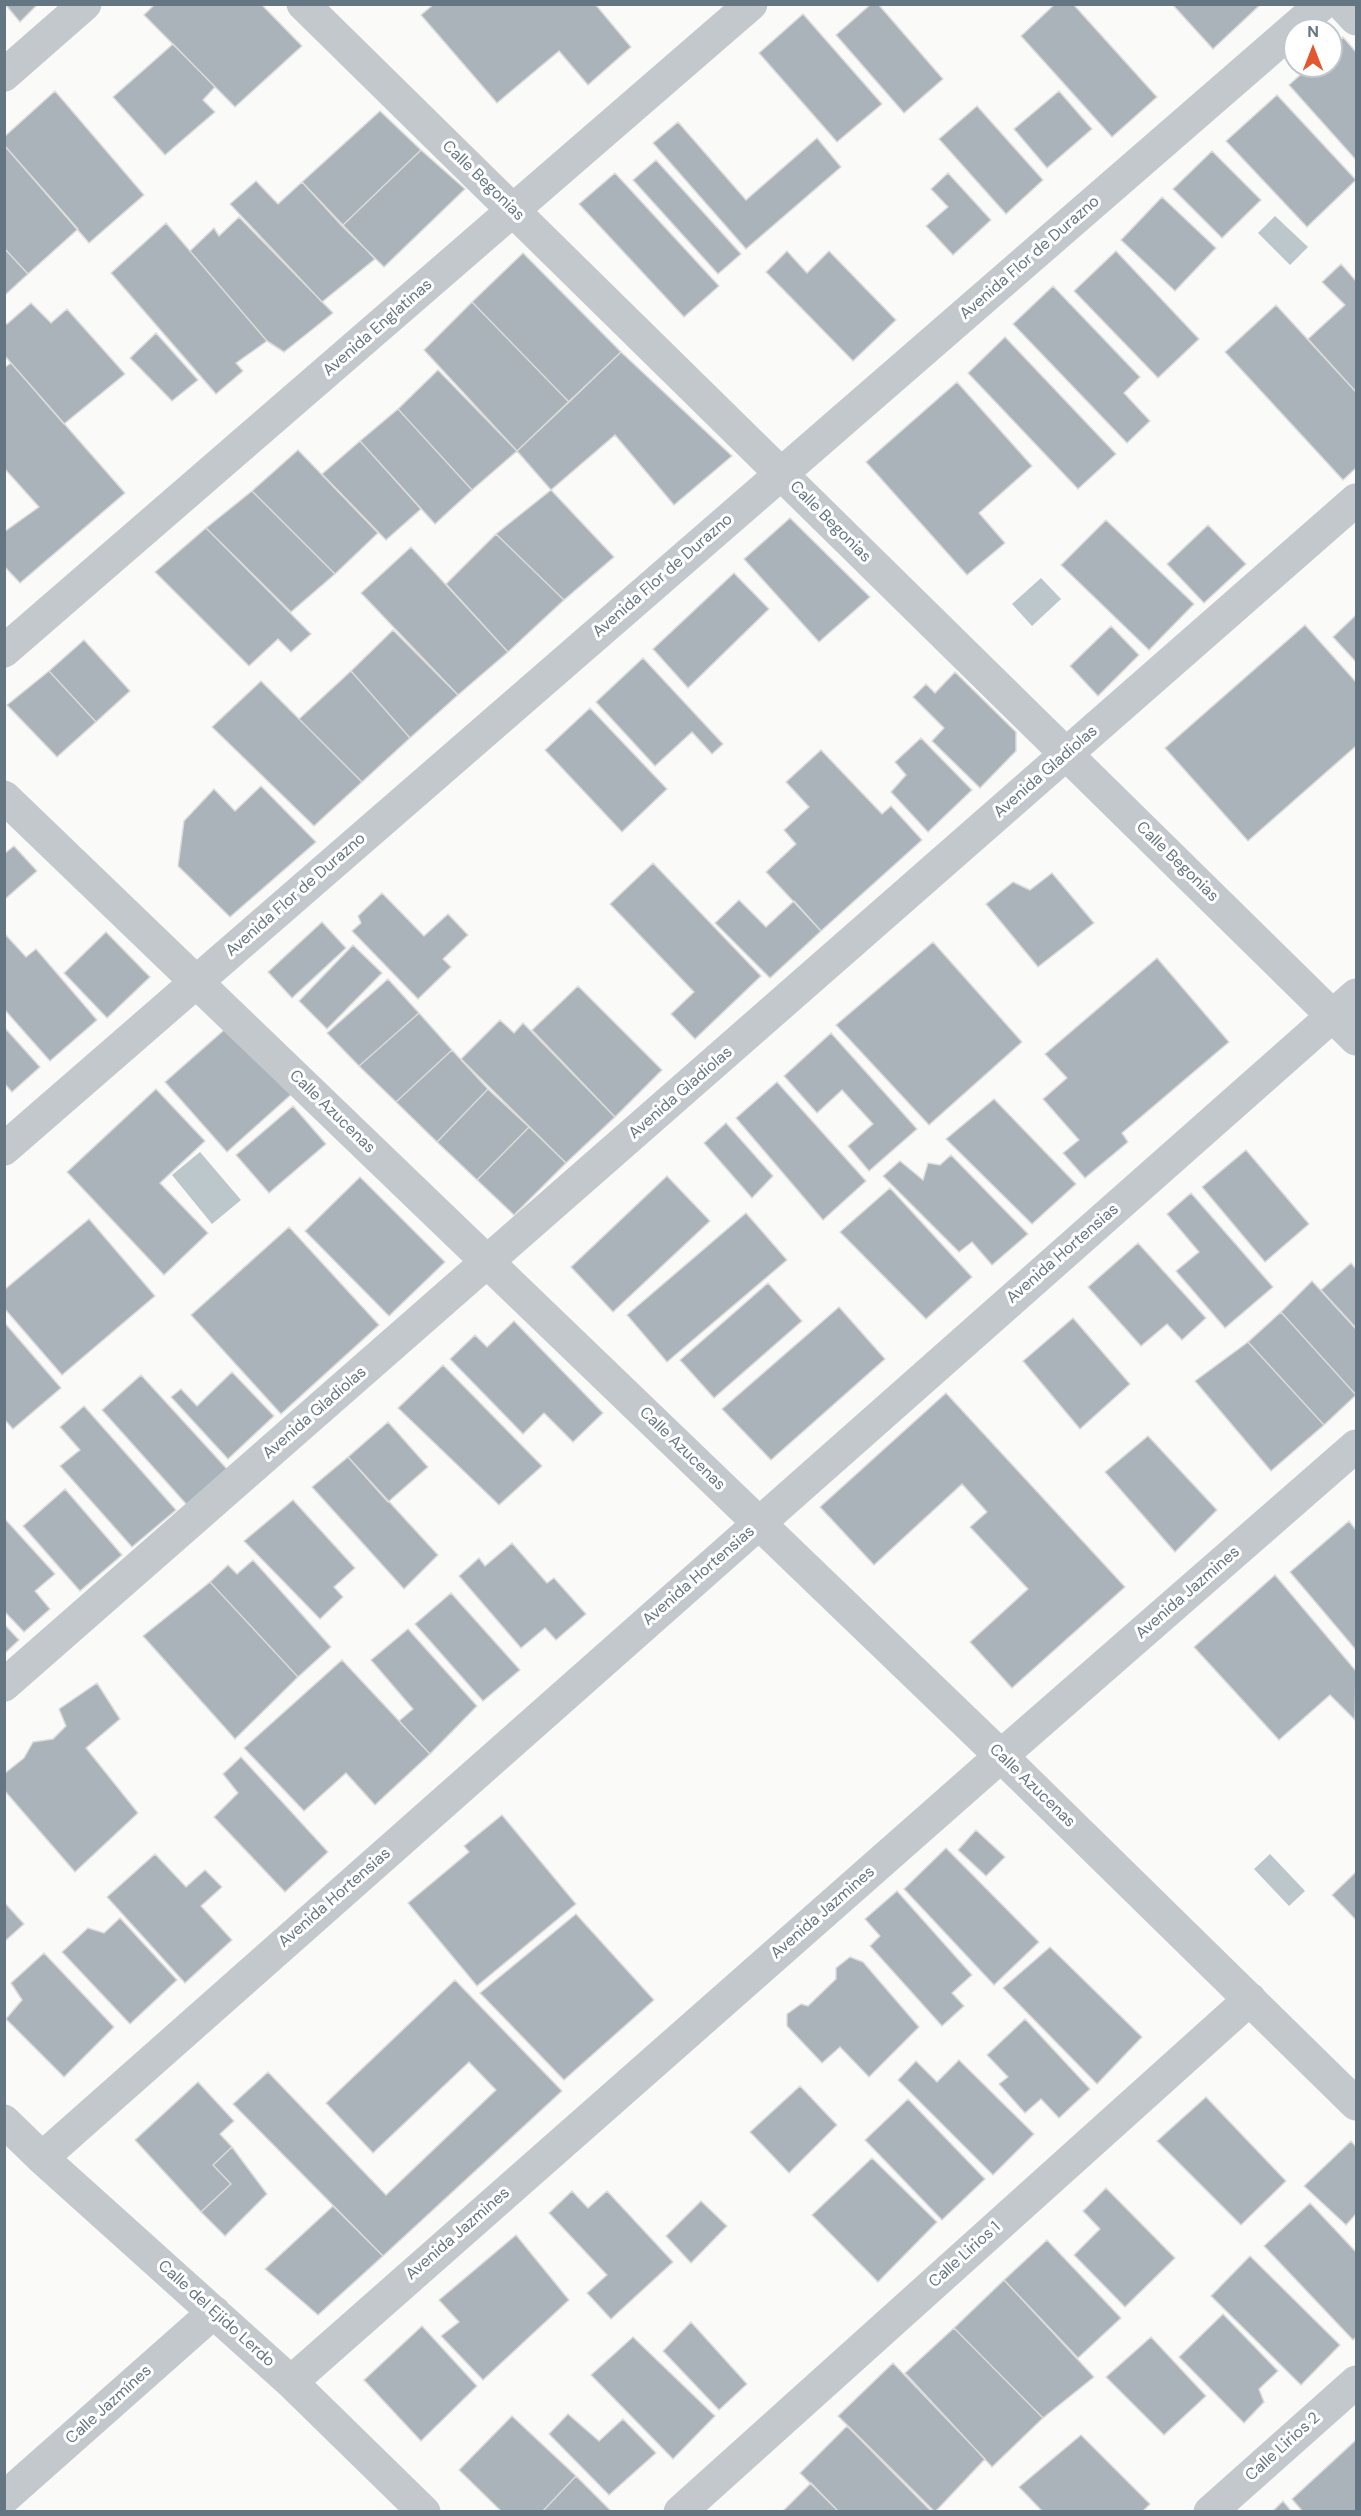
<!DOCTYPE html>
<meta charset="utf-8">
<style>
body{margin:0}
#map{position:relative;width:1361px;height:2516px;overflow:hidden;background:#fafaf8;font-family:"DM Sans",sans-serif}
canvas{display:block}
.frame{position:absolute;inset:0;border:6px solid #657683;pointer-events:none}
.north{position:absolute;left:1283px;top:18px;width:60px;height:60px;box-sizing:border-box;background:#fff;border:2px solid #c1c8cd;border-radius:50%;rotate:0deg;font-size:16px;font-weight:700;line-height:24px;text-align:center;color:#657683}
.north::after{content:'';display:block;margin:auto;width:21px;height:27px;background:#e4572e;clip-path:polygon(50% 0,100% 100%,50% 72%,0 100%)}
</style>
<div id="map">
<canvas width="1361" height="2516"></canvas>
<div class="frame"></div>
<div class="north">N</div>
</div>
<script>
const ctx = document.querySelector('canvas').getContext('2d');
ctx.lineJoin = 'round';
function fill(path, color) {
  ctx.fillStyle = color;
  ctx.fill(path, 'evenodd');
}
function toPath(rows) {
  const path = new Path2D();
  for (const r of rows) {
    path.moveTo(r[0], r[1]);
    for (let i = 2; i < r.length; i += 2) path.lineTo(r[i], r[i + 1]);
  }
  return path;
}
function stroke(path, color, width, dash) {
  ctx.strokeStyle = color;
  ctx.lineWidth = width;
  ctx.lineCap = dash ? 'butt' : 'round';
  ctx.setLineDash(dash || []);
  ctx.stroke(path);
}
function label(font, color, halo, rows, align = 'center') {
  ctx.font = font + ' "DM Sans",sans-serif';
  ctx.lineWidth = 6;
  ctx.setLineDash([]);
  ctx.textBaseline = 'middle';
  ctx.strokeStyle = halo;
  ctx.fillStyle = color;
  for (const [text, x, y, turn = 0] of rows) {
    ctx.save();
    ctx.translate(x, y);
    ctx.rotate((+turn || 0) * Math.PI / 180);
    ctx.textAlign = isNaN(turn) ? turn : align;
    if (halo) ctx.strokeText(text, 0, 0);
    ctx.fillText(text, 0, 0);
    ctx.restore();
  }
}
fill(toPath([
 [1275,216,1308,247,1290,265,1258,233],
 [1041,578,1061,599,1032,626,1012,604],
 [200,1152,241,1200,212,1224,172,1175],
 [1270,1854,1305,1891,1289,1906,1254,1869]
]), '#bbc7cb');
const building = toPath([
 [5,4,38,4,20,22,5,4],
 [155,4,261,4,302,46,235,107,144,15,155,4],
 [434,4,595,4,631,47,588,85,559,51,497,103,421,15,434,4],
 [871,4,878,4,943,79,904,113,836,35,871,4],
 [1055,4,1073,4,1157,97,1112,137,1021,36,1055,4],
 [1172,4,1261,4,1213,49,1172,4],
 [803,14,882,104,837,142,759,53,803,14],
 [1343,37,1356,52,1356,160,1289,85,1310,66,1331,66,1331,47,1343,37],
 [173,44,215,87,203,100,215,112,165,155,113,97,173,44],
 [55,91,144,195,89,243,4,145,4,137,55,91],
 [1059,91,1092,129,1047,168,1014,129,1059,91],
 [1277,95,1356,180,1307,227,1226,141,1277,95],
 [977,106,1043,180,1006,214,939,139,977,106],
 [380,111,421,150,342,226,302,182,380,111],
 [678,122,746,200,817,138,841,167,746,249,653,143,678,122],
 [4,145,78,229,28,274,4,248,4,145],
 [421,150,465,189,384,267,342,226,421,150],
 [1212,151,1261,200,1222,238,1173,189,1212,151],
 [656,160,741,254,718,274,633,180,656,160],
 [615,173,719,286,684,317,579,204,615,173],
 [948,173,991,220,953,255,926,226,948,207,931,189,948,173],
 [256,181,278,204,302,182,375,259,322,302,230,204,256,181],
 [1162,197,1216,248,1175,291,1121,240,1162,197],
 [239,217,333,313,284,352,267,341,190,251,214,228,219,236,239,217],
 [166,223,267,341,236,363,243,371,216,394,111,273,166,223],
 [4,248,28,274,4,296,4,248],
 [787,251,807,273,829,251,896,320,853,361,766,272,787,251],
 [1116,251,1199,339,1158,378,1074,291,1116,251],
 [523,253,621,352,569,402,472,302,523,253],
 [1341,264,1356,281,1356,392,1308,339,1345,305,1322,282,1341,264],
 [1053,286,1140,377,1124,393,1150,421,1127,443,1013,324,1053,286],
 [472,302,569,402,517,451,424,350,472,302],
 [31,303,51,323,67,309,125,374,64,424,4,355,4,322,7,324,31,303],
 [1276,305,1356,392,1356,468,1343,480,1225,352,1276,305],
 [156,333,198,380,172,401,130,358,156,333],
 [1005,337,1116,454,1078,489,968,373,1005,337],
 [621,352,732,456,674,505,615,435,551,490,517,451,621,352],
 [11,363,125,493,20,583,4,566,4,532,39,507,4,468,4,368,11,363],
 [438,370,517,451,472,490,398,409,438,370],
 [957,382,1032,466,979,513,1005,543,967,575,866,462,957,382],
 [398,409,472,490,435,524,360,441,398,409],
 [360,441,421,509,386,540,322,474,360,441],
 [298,450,378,533,335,574,252,491,298,450],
 [551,490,614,557,564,600,496,534,551,490],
 [252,491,335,574,291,612,206,528,252,491],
 [790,518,870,597,819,642,744,559,790,518],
 [1106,520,1194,604,1149,650,1061,565,1106,520],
 [1208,525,1246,564,1204,603,1167,564,1208,525],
 [206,528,311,634,291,652,278,639,249,666,155,572,206,528],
 [496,534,564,600,508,652,446,584,496,534],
 [411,547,508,652,458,695,361,593,411,547],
 [734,573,769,609,688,688,653,649,734,573],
 [1356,615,1356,662,1333,637,1356,615],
 [1305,625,1356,682,1356,746,1248,841,1165,748,1305,625],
 [1111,626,1139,655,1098,696,1070,666,1111,626],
 [393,630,458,695,410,738,351,671,393,630],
 [84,640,130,691,96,722,49,671,84,640],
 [643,658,723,744,712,754,692,732,655,766,596,702,643,658],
 [49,671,96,722,57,757,7,705,49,671],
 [351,671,410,738,362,782,299,719,351,671],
 [955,672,1016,732,1016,751,980,788,932,741,944,728,913,697,926,684,935,693,955,672],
 [261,681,362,782,314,826,212,727,261,681],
 [590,708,667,789,622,832,545,750,590,708],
 [921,738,972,790,928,832,891,792,906,775,895,762,921,738],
 [821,750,882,814,891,806,922,840,821,931,766,872,796,844,784,830,809,807,786,782,821,750],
 [261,786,316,842,230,917,178,866,184,821,214,789,235,811,261,786],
 [14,846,37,871,4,900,4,854,14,846],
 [653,863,761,976,695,1039,671,1014,694,992,610,904,653,863],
 [1052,873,1094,923,1038,967,986,904,1013,882,1030,890,1052,873],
 [382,893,424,936,448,914,468,935,443,959,451,967,418,999,352,931,361,923,358,916,382,893],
 [739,900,766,927,794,901,821,931,770,978,715,923,739,900],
 [322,922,346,948,292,998,268,972,322,922],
 [106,932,150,977,107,1018,64,973,106,932],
 [4,933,26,957,36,949,97,1020,50,1061,4,1009,4,933],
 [933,942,1022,1042,929,1125,836,1025,933,942],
 [353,945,382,973,327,1029,299,1001,353,945],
 [1157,958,1229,1042,1122,1133,1128,1142,1085,1178,1063,1153,1079,1140,1043,1099,1067,1078,1045,1054,1157,958],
 [388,979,419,1013,359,1066,327,1033,388,979],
 [578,986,662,1070,615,1117,532,1030,578,986],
 [419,1013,452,1050,396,1102,359,1066,419,1013],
 [500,1020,514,1033,523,1023,615,1117,566,1163,461,1059,500,1020],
 [232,1023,294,1092,227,1152,165,1082,232,1023],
 [4,1027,40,1067,12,1092,4,1083,4,1027],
 [831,1033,917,1129,869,1171,848,1146,873,1124,842,1090,817,1113,784,1076,831,1033],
 [452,1050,488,1089,437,1142,396,1102,452,1050],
 [777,1082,866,1181,823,1220,736,1118,777,1082],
 [156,1089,205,1141,160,1183,208,1233,164,1275,67,1172,156,1089],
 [488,1089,529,1127,477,1180,437,1142,488,1089],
 [994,1099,1076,1184,1032,1224,946,1139,994,1099],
 [293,1106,326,1144,269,1193,236,1155,293,1106],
 [726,1123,773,1176,752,1198,704,1143,726,1123],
 [529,1127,566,1163,514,1215,477,1180,529,1127],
 [1246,1150,1309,1224,1265,1262,1202,1187,1246,1150],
 [951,1155,1028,1234,992,1265,972,1242,959,1252,883,1176,900,1161,923,1180,928,1163,940,1165,951,1155],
 [667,1176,710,1221,613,1312,571,1267,667,1176],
 [360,1177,445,1262,389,1316,305,1231,360,1177],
 [890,1188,972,1277,926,1319,840,1232,890,1188],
 [1191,1193,1273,1287,1225,1328,1176,1271,1199,1252,1167,1214,1191,1193],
 [746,1213,787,1260,667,1362,627,1315,746,1213],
 [89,1219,155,1296,62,1375,4,1308,4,1290,89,1219],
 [289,1227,379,1325,281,1414,191,1315,289,1227],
 [1138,1243,1206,1318,1182,1340,1167,1324,1141,1346,1088,1287,1138,1243],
 [1351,1263,1356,1269,1356,1328,1321,1290,1351,1263],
 [1312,1281,1356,1329,1356,1395,1281,1312,1312,1281],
 [768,1283,802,1321,714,1398,680,1360,768,1283],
 [839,1307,885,1359,771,1460,722,1409,839,1307],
 [1281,1312,1356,1395,1324,1425,1248,1342,1281,1312],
 [1073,1318,1130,1384,1080,1429,1023,1361,1073,1318],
 [514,1321,603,1413,573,1442,544,1413,523,1434,450,1359,475,1335,487,1347,514,1321],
 [4,1322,61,1388,13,1429,4,1419,4,1322],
 [1248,1342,1324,1425,1271,1471,1195,1381,1248,1342],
 [443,1365,542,1466,499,1505,398,1408,443,1365],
 [232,1372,274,1416,228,1459,171,1397,181,1389,197,1406,232,1372],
 [141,1375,227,1469,187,1505,102,1410,141,1375],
 [946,1393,1125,1587,1012,1688,970,1642,1028,1589,970,1527,987,1512,962,1484,874,1565,820,1507,946,1393],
 [84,1406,176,1510,132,1547,60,1466,80,1450,60,1427,84,1406],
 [388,1422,428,1467,388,1502,348,1457,388,1422],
 [1148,1436,1217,1510,1175,1552,1105,1472,1148,1436],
 [348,1457,438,1555,404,1589,312,1487,348,1457],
 [65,1489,122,1555,80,1591,23,1526,65,1489],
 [293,1500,355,1568,334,1587,343,1597,320,1619,244,1541,293,1500],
 [5,1519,55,1574,35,1591,50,1609,24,1632,4,1611,5,1519],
 [1349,1521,1356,1530,1356,1650,1290,1572,1349,1521],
 [512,1543,547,1583,554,1578,586,1614,556,1640,545,1628,521,1648,459,1576,479,1558,485,1566,512,1543],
 [253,1560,331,1647,298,1677,210,1582,228,1565,237,1574,253,1560],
 [1275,1575,1356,1671,1355,1720,1330,1695,1279,1740,1194,1647,1275,1575],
 [210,1582,298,1677,235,1739,143,1636,210,1582],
 [451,1593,520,1670,483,1701,415,1624,451,1593],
 [4,1624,19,1640,4,1654,4,1624],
 [408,1629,477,1706,430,1754,399,1721,413,1709,371,1660,408,1629],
 [342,1660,430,1754,375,1805,346,1773,304,1811,244,1748,342,1660],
 [97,1683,120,1719,86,1748,138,1813,75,1872,4,1790,4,1774,24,1758,33,1742,53,1739,66,1726,59,1709,97,1683],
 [241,1757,328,1852,285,1892,214,1817,238,1793,223,1774,241,1757],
 [502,1815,576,1904,477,1986,408,1903,469,1852,464,1846,502,1815],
 [976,1830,1005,1857,986,1876,958,1850,976,1830],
 [946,1848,1039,1942,994,1985,904,1889,946,1848],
 [155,1854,186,1887,205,1870,222,1887,201,1906,232,1940,185,1983,107,1897,155,1854],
 [1356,1872,1356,1920,1332,1895,1356,1872],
 [897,1891,972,1975,952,1993,964,2006,942,2026,870,1946,880,1936,865,1919,897,1891],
 [4,1902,24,1924,4,1942,4,1902],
 [576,1914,654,2000,564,2080,480,1993,576,1914],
 [120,1918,177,1980,130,2024,62,1952,88,1928,104,1933,120,1918],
 [1050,1947,1142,2037,1097,2084,1003,1988,1050,1947],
 [44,1953,114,2027,64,2077,6,2019,22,2000,11,1983,44,1953],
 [850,1957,863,1962,919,2027,869,2077,840,2047,822,2063,787,2026,787,2014,801,2004,808,2006,836,1979,836,1968,850,1957],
 [455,1980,562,2091,383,2256,233,2104,268,2072,386,2195,496,2090,469,2062,373,2153,326,2103,455,1980],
 [1025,2019,1090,2089,1059,2118,1041,2099,1025,2113,999,2084,1008,2077,987,2055,1025,2019],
 [959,2060,1034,2134,993,2175,898,2080,916,2061,937,2082,959,2060],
 [198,2082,234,2121,220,2134,232,2147,213,2165,231,2184,201,2212,135,2140,198,2082],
 [800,2086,837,2125,789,2173,750,2132,800,2086],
 [1206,2097,1286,2181,1241,2225,1157,2141,1206,2097],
 [908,2099,985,2179,942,2220,865,2140,908,2099],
 [1351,2141,1356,2147,1356,2214,1346,2225,1304,2186,1351,2141],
 [232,2147,267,2194,225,2236,201,2212,231,2184,213,2165,232,2147],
 [872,2158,937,2222,878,2282,812,2215,872,2158],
 [1106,2188,1175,2258,1125,2307,1074,2255,1100,2229,1083,2211,1106,2188],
 [572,2191,588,2208,607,2191,673,2262,611,2319,587,2293,607,2275,549,2213,572,2191],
 [701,2201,727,2226,691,2263,666,2236,701,2201],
 [1310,2203,1356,2252,1356,2337,1353,2340,1264,2246,1310,2203],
 [333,2206,383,2256,318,2315,265,2269,333,2206],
 [516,2235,569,2300,483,2380,441,2336,459,2322,439,2300,516,2235],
 [1047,2240,1121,2318,1078,2358,1004,2280,1047,2240],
 [1250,2256,1340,2345,1301,2385,1211,2296,1250,2256],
 [1004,2280,1094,2377,1043,2418,954,2328,1004,2280],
 [1223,2314,1278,2371,1259,2389,1264,2402,1244,2423,1179,2357,1223,2314],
 [691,2322,747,2384,719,2410,663,2351,691,2322],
 [422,2326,477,2386,421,2441,364,2380,422,2326],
 [954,2328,1043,2418,992,2467,905,2373,954,2328],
 [633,2337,715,2416,673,2459,591,2375,633,2337],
 [1151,2337,1206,2396,1164,2435,1106,2377,1151,2337],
 [893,2363,985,2459,935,2512,838,2416,893,2363],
 [568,2414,599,2441,623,2419,656,2453,609,2495,549,2434,568,2414],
 [512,2416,576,2476,542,2512,502,2512,459,2470,512,2416],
 [847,2426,932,2512,839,2512,800,2473,847,2426],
 [1081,2435,1150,2504,1142,2512,1043,2512,1019,2487,1081,2435],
 [1356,2440,1356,2512,1303,2512,1292,2499,1356,2440],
 [576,2476,612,2512,542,2512,576,2476],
 [811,2483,839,2512,782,2512,811,2483],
 [1283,2501,1292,2512,1272,2512,1283,2501]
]);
fill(building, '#aab3b9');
stroke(building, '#dcdcda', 1.5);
stroke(toPath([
 [303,4,1356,1039],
 [1342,4,1356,19],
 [4,75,85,4],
 [4,651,751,4],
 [4,797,1001,1756,1356,2104],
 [4,1149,1322,4],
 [4,1685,1356,500],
 [4,2121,42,2158,291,2382,424,2512],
 [42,2158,1356,995],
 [291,2382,1001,1756,1356,1446],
 [4,2498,214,2312],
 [680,2512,1250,1999],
 [1210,2512,1356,2382]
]), '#c3c8cc', 33);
label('16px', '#657683', '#fff', [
 ["Calle Begonias",483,181,44],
 ["Avenida Flor de Durazno",1030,258,-41],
 ["Avenida Englatinas",378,328,-41],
 ["Calle Begonias",830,522,45],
 ["Avenida Flor de Durazno",663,576,-41],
 ["Avenida Gladiolas",1046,772,-41],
 ["Calle Begonias",1177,862,44],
 ["Avenida Flor de Durazno",296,895,-41],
 ["Avenida Gladiolas",681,1093,-41],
 ["Calle Azucenas",332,1112,44],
 ["Avenida Hortensias",1063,1254,-41],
 ["Avenida Gladiolas",315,1413,-41],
 ["Calle Azucenas",682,1449,44],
 ["Avenida Hortensias",699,1576,-41],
 ["Avenida Jazmines",1188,1593,-41],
 ["Calle Azucenas",1032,1786,44],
 ["Avenida Hortensias",335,1898,-41],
 ["Avenida Jazmines",823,1913,-41],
 ["Avenida Jazmines",458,2234,-41],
 ["Calle Lirios 1",965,2255,-42],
 ["Calle del Ejido Lerdo",216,2314,42],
 ["Calle Jazmínes",109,2405,-42],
 ["Calle Lirios 2",1283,2447,-42]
]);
</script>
